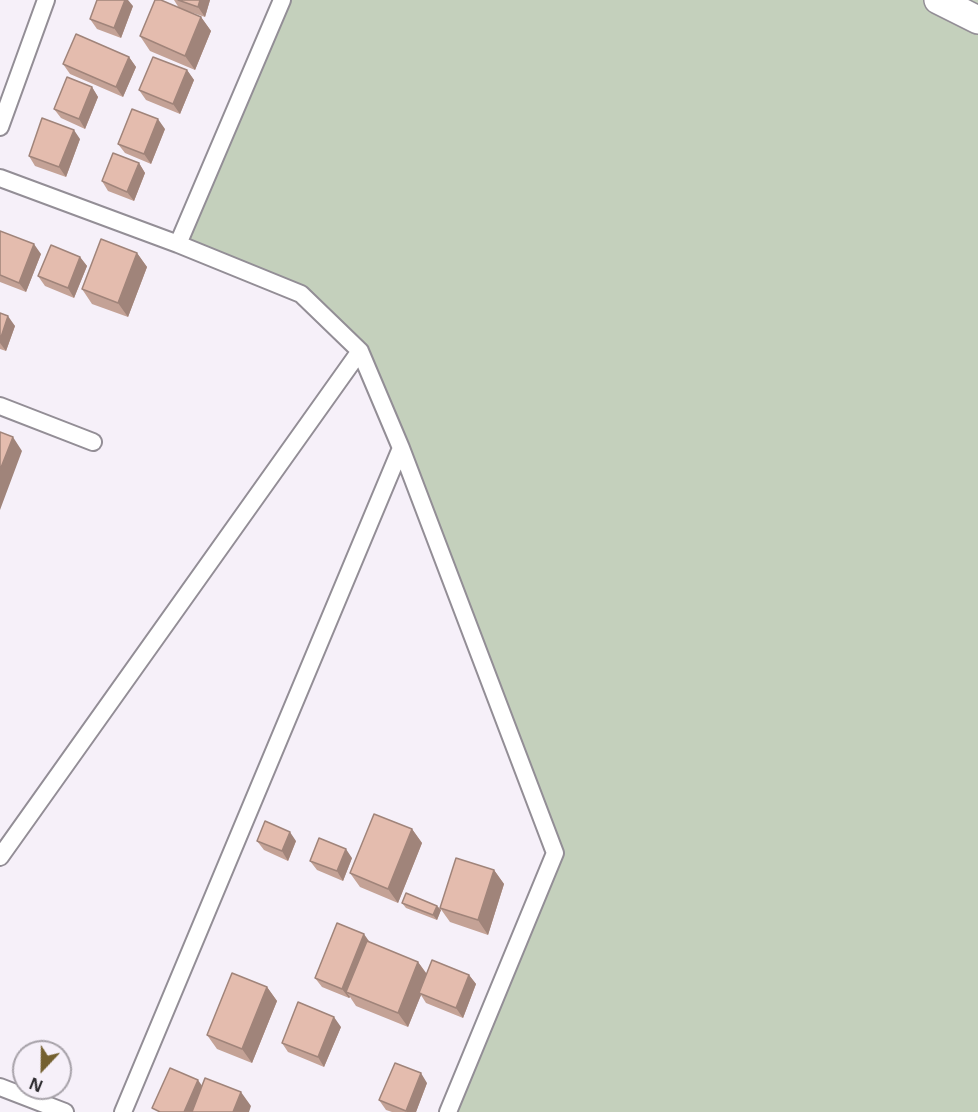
<!DOCTYPE html>
<style>
body{margin:0}
#map{position:relative;width:978px;height:1112px;overflow:hidden;background:#f6f0f9;font-family:"Open Sans",sans-serif}
canvas{display:block}
.north{position:absolute;left:12px;top:1040px;width:60px;height:60px;box-sizing:border-box;background:#f6f0f9;border:2px solid #a7a2a9;border-radius:50%;rotate:202deg;font-size:16px;font-weight:700;line-height:24px;text-align:center;color:#302e32}
.north::after{content:'';display:block;margin:auto;width:21px;height:27px;background:#74602f;clip-path:polygon(50% 0,100% 100%,50% 72%,0 100%)}
</style>
<div id="map">
<canvas width="978" height="1112"></canvas>
<div class="north">N</div>
</div>
<script>
const ctx = document.querySelector('canvas').getContext('2d');
ctx.lineJoin = 'round';
function fill(path, color) {
  ctx.fillStyle = color;
  ctx.fill(path, 'evenodd');
}
function toPath(rows) {
  const path = new Path2D();
  for (const r of rows) {
    path.moveTo(r[0], r[1]);
    for (let i = 2; i < r.length; i += 2) path.lineTo(r[i], r[i + 1]);
  }
  return path;
}
function stroke(path, color, width, dash) {
  ctx.strokeStyle = color;
  ctx.lineWidth = width;
  ctx.lineCap = dash ? 'butt' : 'round';
  ctx.setLineDash(dash || []);
  ctx.stroke(path);
}
fill(toPath([
 [282,0,978,0,978,1112,448,1112,555,853,360,351,301,294,178,244]
]), '#c4d0bc');
const street = toPath([
 [0,127,46,0],
 [0,178,178,244,301,294,360,351,401,448,555,853,448,1112],
 [178,244,282,0],
 [0,406,93,442],
 [0,857,360,351],
 [0,1087,65,1112],
 [123,1112,401,448]
]);
const primary = toPath([
 [938,0,978,20]
]);
stroke(street, '#938e96', 20);
stroke(primary, '#938e96', 30);
stroke(street, '#fff', 16);
stroke(primary, '#fff', 27);
fill(toPath([
 [174,0,210,0,205,17,181,9,201,17,211,31,195,70,150,51,140,36,179,8],
 [133,6,121,38,97,29,90,19],
 [129,57,136,67,123,97,70,74,63,64],
 [187,70,194,80,180,114,146,100,139,90],
 [92,87,98,97,85,129,61,118,54,109],
 [165,129,151,164,125,153,118,144],
 [80,139,66,177,35,166,29,156],
 [139,163,145,173,134,201,108,191,102,181],
 [0,231,41,254,26,292,0,282],
 [137,253,147,267,128,317,92,304,82,289],
 [80,257,87,266,74,298,45,286,38,276],
 [0,313,15,326,6,351,0,349],
 [412,829,422,843,398,903,360,887,350,873],
 [257,841,296,841,288,861,264,850],
 [352,858,343,881,317,870,310,861],
 [494,870,504,884,488,935,450,922,440,908],
 [402,903,437,906,441,910,437,920,406,908],
 [370,943,418,962,427,974,469,975,476,984,463,1018,426,1003,421,995,408,1027,356,1006,350,997,349,998,322,987,315,978],
 [267,987,277,1001,252,1063,217,1049,207,1035],
 [341,1027,324,1067,288,1052,282,1043],
 [427,1083,416,1112,392,1112,386,1110,379,1100]
]), '#c4a296');
fill(toPath([
 [125,0,128,0,133,6,121,38,114,28],
 [200,0,210,0,205,17,198,7],
 [201,17,211,31,195,70,185,56],
 [129,57,136,67,123,97,116,87],
 [187,70,194,80,180,114,173,104],
 [92,87,98,97,85,129,79,119],
 [158,119,165,129,151,164,144,154],
 [74,130,80,139,66,177,59,167],
 [139,163,145,173,134,201,127,192],
 [34,244,41,254,26,292,19,283],
 [137,253,147,267,128,317,118,303],
 [80,257,87,266,74,298,68,288],
 [8,316,15,326,6,351,0,343,0,340],
 [13,437,22,451,0,510,0,470],
 [412,829,422,843,398,903,388,889],
 [290,832,296,841,288,861,282,851],
 [346,849,352,858,343,881,337,871],
 [494,870,504,884,488,935,478,920],
 [437,906,441,910,437,920,433,915],
 [364,934,371,944,346,992,350,997,349,998,342,989],
 [418,962,428,976,419,993,421,995,408,1027,398,1013],
 [469,975,476,984,463,1018,456,1008],
 [267,987,277,1001,252,1063,242,1049],
 [334,1017,341,1027,324,1067,318,1057],
 [421,1073,427,1083,416,1112,407,1112,406,1111],
 [198,1080,205,1090,195,1112,184,1112],
 [241,1092,251,1106,249,1112,233,1112]
]), '#a0847a');
const building = toPath([
 [97,0,125,0,114,28,90,19,97,0],
 [155,0,161,0,201,17,185,56,140,36,155,0],
 [178,0,200,0,198,7,178,0],
 [76,34,129,57,116,87,63,64,76,34],
 [153,57,187,70,173,104,139,90,153,57],
 [67,77,92,87,79,119,54,109,67,77],
 [132,109,158,119,144,154,118,144,132,109],
 [42,118,74,130,59,167,29,156,42,118],
 [113,153,139,163,127,192,102,181,113,153],
 [0,231,34,244,19,283,0,275,0,231],
 [101,239,137,253,118,303,82,289,101,239],
 [51,245,80,257,68,288,38,276,51,245],
 [0,313,8,316,0,340,0,313],
 [0,432,13,437,0,470,0,432],
 [374,814,412,829,388,889,350,873,374,814],
 [265,821,290,832,282,851,257,841,265,821],
 [319,838,346,849,337,871,310,861,319,838],
 [456,858,494,870,478,920,440,908,456,858],
 [406,893,437,906,433,915,402,903,406,893],
 [337,923,364,934,342,989,315,978,337,923],
 [367,941,418,962,398,1013,346,992,367,941],
 [432,960,469,975,456,1008,419,993,432,960],
 [232,973,267,987,242,1049,207,1035,232,973],
 [298,1002,334,1017,318,1057,282,1043,298,1002],
 [395,1063,421,1073,406,1111,379,1100,395,1063],
 [170,1068,198,1080,184,1112,160,1112,152,1108,170,1068],
 [205,1078,241,1092,233,1112,192,1112,205,1078]
]);
fill(building, '#e4bcae');
stroke(building, '#a0847a', 1.5);
</script>
